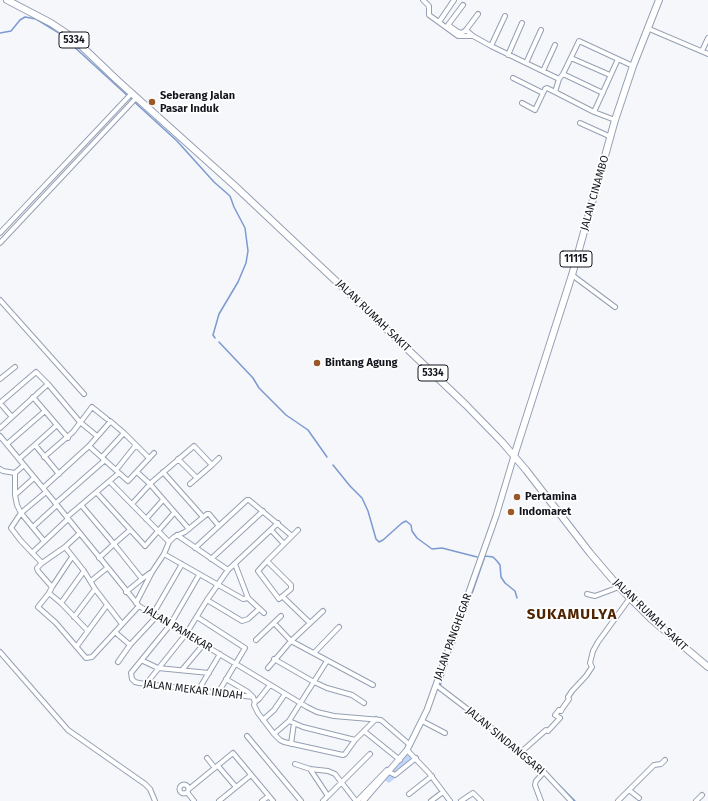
<!DOCTYPE html>
<style>
body{margin:0}
canvas{display:block;background:#f5f7fb}
</style>
<canvas width="708" height="801"></canvas>
<script>
const ctx = document.querySelector('canvas').getContext('2d');
ctx.lineJoin = 'round';
function fill(path, color) {
  ctx.fillStyle = color;
  ctx.fill(path, 'evenodd');
}
function toPath(rows) {
  const path = new Path2D();
  for (const r of rows) {
    if (r.length === 3) {
      path.moveTo(r[0] + r[2], r[1]);
      path.arc(r[0], r[1], r[2], 0, 2 * Math.PI);
      continue;
    }
    path.moveTo(r[0], r[1]);
    for (let i = 2; i < r.length; i += 2) path.lineTo(r[i], r[i + 1]);
  }
  return path;
}
function stroke(path, color, width, dash) {
  ctx.strokeStyle = color;
  ctx.lineWidth = width;
  ctx.lineCap = dash ? 'butt' : 'round';
  ctx.setLineDash(dash || []);
  ctx.stroke(path);
}
function label(font, color, halo, rows, align = 'center') {
  ctx.font = font + ' "Fira Sans",sans-serif';
  ctx.lineWidth = 3.5;
  ctx.setLineDash([]);
  ctx.textBaseline = 'middle';
  ctx.strokeStyle = halo;
  ctx.fillStyle = color;
  for (const [text, x, y, turn = 0] of rows) {
    ctx.save();
    ctx.translate(x, y);
    ctx.rotate((+turn || 0) * Math.PI / 180);
    ctx.textAlign = isNaN(turn) ? turn : align;
    if (halo) ctx.strokeText(text, 0, 0);
    ctx.fillText(text, 0, 0);
    ctx.restore();
  }
}
fill(toPath([
 [407,750,417,761,389,783,383,779]
]), '#c2d6fc');
stroke(toPath([
 [0,33,11,31,20,20,25,17,36,19,59,33,177,141,214,182,230,196,234,207,245,228,248,251,246,263,238,282,219,314,213,335,215,338],
 [219,342,253,378,259,388,286,415,308,430,327,457],
 [333,465,350,486,362,498,368,511,376,539,379,542,383,540,402,523,406,521,411,525,412,531,417,538,432,549,442,548,477,557],
 [485,556,493,557,497,561,500,565,501,577,505,583,515,591,517,598],
 [460,628,485,556],
 [452,651,457,636],
 [440,686,449,658],
 [559,785,575,801]
]), '#7c99d0', 1.5);
const minor = toPath([
 [423,0,429,6,429,15,458,36,473,36,491,46,559,79],
 [463,5,448,25,458,32,462,33,466,30],
 [439,22,454,0],
 [647,28,708,54],
 [473,36,466,30,478,14],
 [491,46,505,16],
 [702,51,708,38],
 [508,55,522,23],
 [571,58,610,75],
 [526,63,541,30],
 [543,71,555,45],
 [563,74,603,93],
 [513,78,543,93],
 [522,103,535,110,545,89,547,88,555,92],
 [594,112,618,59],
 [615,120,594,112,555,92,559,79,563,74,579,41,633,66],
 [580,123,611,137],
 [0,233,132,93],
 [0,243,137,97],
 [572,275,615,307],
 [0,300,84,394],
 [0,379,15,367],
 [33,397,68,438],
 [0,403,36,372,48,384,80,422,97,436],
 [0,403,12,417],
 [110,421,124,433,149,458],
 [0,428,48,384],
 [0,436,57,505,139,606,236,664,307,707,317,712,334,716,381,720,410,745],
 [7,444,45,411],
 [35,445,59,474],
 [89,446,128,481,154,453],
 [44,457,73,432,92,407,107,419],
 [102,457,124,433],
 [19,459,57,425],
 [178,459,197,478],
 [212,465,219,458],
 [0,469,3,471,15,473],
 [116,470,136,445],
 [137,472,150,484,189,529],
 [163,472,203,517],
 [15,473,15,495,17,505,21,513,11,528,21,541,42,563],
 [15,473,24,465],
 [110,482,169,542,164,554,152,572,136,603],
 [43,488,89,446,110,422],
 [97,493,145,546,174,513],
 [15,495,34,478],
 [56,503,105,460],
 [132,504,152,482,194,446,212,465,190,484],
 [82,506,114,544,130,530],
 [67,517,119,473],
 [146,519,163,500],
 [33,527,57,505],
 [271,530,284,544],
 [177,535,228,570],
 [292,536,298,530],
 [44,541,21,513,46,492],
 [169,542,174,537,185,532,207,514,209,514,219,526],
 [65,547,84,571,95,589,122,624],
 [195,548,247,500,249,500,292,536,267,561,291,585,291,589,279,599,258,571,267,561],
 [32,553,68,519],
 [164,554,236,595,243,599,248,598],
 [72,557,52,587,49,593,38,607,56,623,86,658,92,657,139,606],
 [99,558,114,544,142,579,150,573],
 [211,559,263,511],
 [235,564,248,598,264,613],
 [199,575,170,625,131,673,132,679,135,682,139,683,253,697,255,702,254,705,258,713,274,734],
 [91,581,107,568],
 [52,587,38,571,37,568,42,563,65,547,80,533],
 [126,592,142,579],
 [49,593,61,603,88,631],
 [587,594,595,596,619,587],
 [283,597,310,623],
 [207,600,242,621,248,619,259,609],
 [61,603,84,571],
 [153,614,182,564],
 [74,617,95,589],
 [197,617,245,648,218,693],
 [274,623,291,641,373,685],
 [115,632,130,645,156,617],
 [256,640,281,616],
 [77,646,107,605],
 [0,652,68,730,145,784,150,789,155,801],
 [314,653,339,627],
 [274,659,314,682,327,688,352,695,364,703],
 [143,661,158,668,209,673],
 [327,661,289,721,274,734,280,740,284,742,343,755,345,754,355,740,376,719],
 [118,662,130,645],
 [268,668,291,641,323,611],
 [182,670,203,645],
 [226,679,248,692,253,697],
 [146,684,186,634,207,600,228,570,278,523],
 [436,685,487,724,544,772,571,801],
 [199,689,220,654],
 [255,702,259,699,270,685],
 [263,720,274,710,285,694],
 [289,721,303,727,355,740],
 [422,721,445,733],
 [364,731,400,760],
 [247,736,301,801],
 [291,744,294,723],
 [407,750,429,773,450,801],
 [520,753,546,730,548,731,560,718,555,715,559,710,561,711,562,709,569,699,568,697,572,691,586,676,592,667,590,663,593,651,598,642,630,598],
 [207,758,215,768],
 [295,764,310,769,328,771,335,774,356,801],
 [218,766,236,787],
 [310,769,328,796,370,754],
 [389,772,395,775,416,758],
 [184,789,4.5],
 [189,789,233,753,273,801],
 [629,790,639,798],
 [187,792,194,801],
 [409,794,432,776],
 [219,801,251,775],
 [262,801,269,796],
 [323,801,328,796],
 [357,801,387,770],
 [431,801,443,792],
 [461,801,473,793,481,801],
 [541,801,535,785,536,781,544,772],
 [618,801,654,765,661,764,665,760],
 [696,801,702,795]
]);
const tertiary = toPath([
 [363,801,407,750,427,710,496,516,514,456]
]);
const primary = toPath([
 [7,0,51,23,72,37,117,80,235,186,355,299,466,405,502,442,526,470,590,553,619,587,651,619,708,667],
 [514,456,572,275,615,120,633,66,659,0]
]);
stroke(minor, '#95a0b4', 6);
stroke(tertiary, '#95a0b4', 7);
stroke(primary, '#95a0b4', 8);
stroke(minor, '#fff', 4);
stroke(tertiary, '#fff', 5);
stroke(primary, '#fff', 6);
for (const [x, y, r, color] of [
 [152,102,4,"#9a5727"],
 [317,363,4,"#9a5727"],
 [517,497,4,"#9a5727"],
 [511,512,4,"#9a5727"]
]) {
  const dot = new Path2D();
  dot.arc(x, y, r, 0, 2 * Math.PI);
  ctx.fillStyle = color;
  ctx.fill(dot);
  stroke(dot, '#fff', 1.5);
}
for (const [x, y, w] of [
 [74,40,30],
 [576,259,32],
 [433,373,30]
]) {
  const box = new Path2D();
  box.roundRect(x - w / 2, y - 8, w, 16, 3);
  ctx.fillStyle = '#fff';
  ctx.fill(box);
  stroke(box, '#13161e', 1);
}
label('bold 10px', '#13161e', null, [
 ["5334",74,40],
 ["11115",576,259],
 ["5334",433,373]
]);
label('bold 11px', '#13161e', '#fff', [
 ["Seberang Jalan",160,96],
 ["Pasar Induk",160,109],
 ["Bintang Agung",325,363],
 ["Pertamina",525,497],
 ["Indomaret",519,512]
], 'left');
label('11px', '#13161e', '#fff', [
 ["JALAN CINAMBO",595,193,-74],
 ["JALAN RUMAH SAKIT",373,316,44],
 ["JALAN RUMAH SAKIT",650,615,44],
 ["JALAN PAMEKAR",178,629,31],
 ["JALAN PANGHEGAR",453,637,-70],
 ["JALAN MEKAR INDAH",193,690,7],
 ["JALAN SINDANGSARI",505,741,40]
]);
ctx.letterSpacing = '1px';
label('bold 15px', '#502400', '#fff', [
 ["SUKAMULYA",572,615]
]);
ctx.letterSpacing = '0px';
</script>
